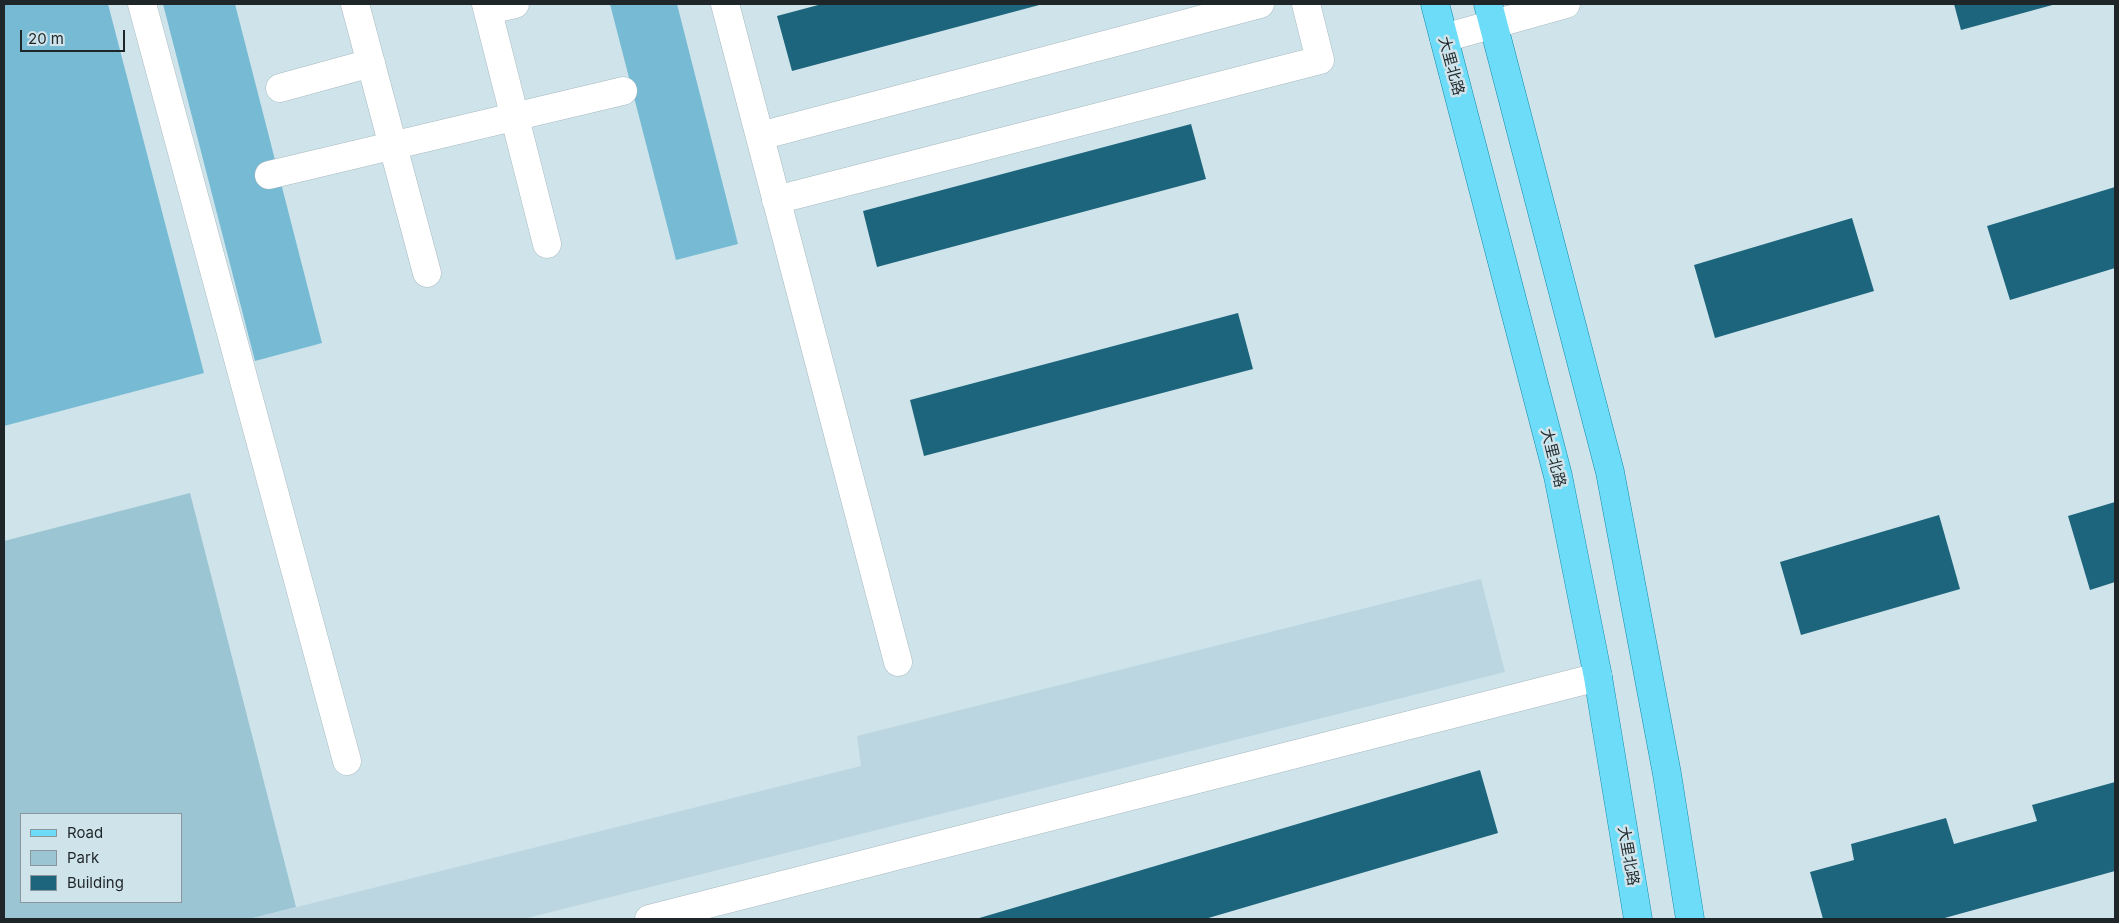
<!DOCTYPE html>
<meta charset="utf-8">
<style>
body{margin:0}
#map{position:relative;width:2119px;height:923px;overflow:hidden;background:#cfe3ea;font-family:Inter,sans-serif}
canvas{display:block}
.frame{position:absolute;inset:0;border:5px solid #1f2629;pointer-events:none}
.legend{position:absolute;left:20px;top:813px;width:162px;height:90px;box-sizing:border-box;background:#cfe3ea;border:1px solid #89979d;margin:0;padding:6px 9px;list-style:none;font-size:15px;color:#1f2629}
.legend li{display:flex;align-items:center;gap:10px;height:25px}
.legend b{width:25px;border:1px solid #89979d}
.scale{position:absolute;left:20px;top:30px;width:105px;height:22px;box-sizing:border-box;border:2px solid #1f2629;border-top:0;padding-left:6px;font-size:15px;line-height:18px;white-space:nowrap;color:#1f2629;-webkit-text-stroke:4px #cfe3ea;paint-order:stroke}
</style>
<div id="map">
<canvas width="2119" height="923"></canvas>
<div class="frame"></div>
<ul class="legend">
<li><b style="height:6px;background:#6ddcf8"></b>Road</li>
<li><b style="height:14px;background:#9cc5d4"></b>Park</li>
<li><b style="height:14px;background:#1c657c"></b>Building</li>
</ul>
<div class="scale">20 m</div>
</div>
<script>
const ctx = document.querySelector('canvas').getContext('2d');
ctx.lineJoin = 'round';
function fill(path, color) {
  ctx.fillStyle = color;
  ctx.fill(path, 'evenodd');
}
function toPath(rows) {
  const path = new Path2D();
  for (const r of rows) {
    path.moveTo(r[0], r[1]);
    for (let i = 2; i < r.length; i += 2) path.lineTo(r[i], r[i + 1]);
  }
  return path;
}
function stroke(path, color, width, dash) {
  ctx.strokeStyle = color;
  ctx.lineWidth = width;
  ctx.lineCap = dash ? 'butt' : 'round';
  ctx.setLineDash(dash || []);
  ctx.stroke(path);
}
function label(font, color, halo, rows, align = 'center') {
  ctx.font = font + ' Inter,"Noto Sans SC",sans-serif';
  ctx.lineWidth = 5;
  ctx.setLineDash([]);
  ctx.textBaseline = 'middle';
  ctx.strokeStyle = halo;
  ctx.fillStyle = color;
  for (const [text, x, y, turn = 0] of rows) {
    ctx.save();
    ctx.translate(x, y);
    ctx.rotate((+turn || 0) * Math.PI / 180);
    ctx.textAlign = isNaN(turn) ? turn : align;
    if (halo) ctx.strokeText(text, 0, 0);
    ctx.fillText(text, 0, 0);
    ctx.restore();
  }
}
fill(toPath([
 [1481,579,1505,672,523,919,249,919,861,766,857,736]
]), '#bbd6e0');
fill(toPath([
 [190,493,296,907,249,919,4,919,4,541],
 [21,814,181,814,181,902,21,902]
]), '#9cc5d4');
fill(toPath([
 [4,4,108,4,204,373,4,426],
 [163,4,235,4,322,343,255,361],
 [610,4,677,4,738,244,676,260]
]), '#76bad3');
fill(toPath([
 [822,4,1043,4,792,71,777,16],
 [1954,4,2056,4,1961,30],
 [1191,124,1206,179,877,267,863,211],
 [2115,187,2115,268,2010,300,1987,226],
 [1852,218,1874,291,1715,338,1694,265],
 [1238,313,1253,369,924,456,910,400],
 [2115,502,2115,582,2090,590,2068,516],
 [1939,515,1960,589,1801,635,1780,562],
 [1480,770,1498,833,1205,919,976,919],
 [2115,782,2115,871,1941,919,1823,919,1810,872,1854,860,1851,844,1946,818,1954,844,2037,821,2032,805]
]), '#1c657c');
const minor = toPath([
 [142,4,347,761],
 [355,4,427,273],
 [486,4,547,244],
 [725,4,898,662],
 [488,10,515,4],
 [1444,38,1566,4],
 [280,88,371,63],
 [760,136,1260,4],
 [269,175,623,91],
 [776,200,1320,60,1306,4],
 [649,919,1598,677]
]);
const major = toPath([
 [1435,4,1558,476,1598,677,1638,919],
 [1488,4,1610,472,1667,774,1690,919]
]);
stroke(minor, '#a8bac1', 29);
stroke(major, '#138dad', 29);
stroke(minor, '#fff', 28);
stroke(major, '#6ddcf8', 28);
label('15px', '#1f2629', '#cfe3ea', [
 ["大里北路",1451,66,75],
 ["大里北路",1553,458,76],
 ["大里北路",1628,856,80]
]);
</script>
